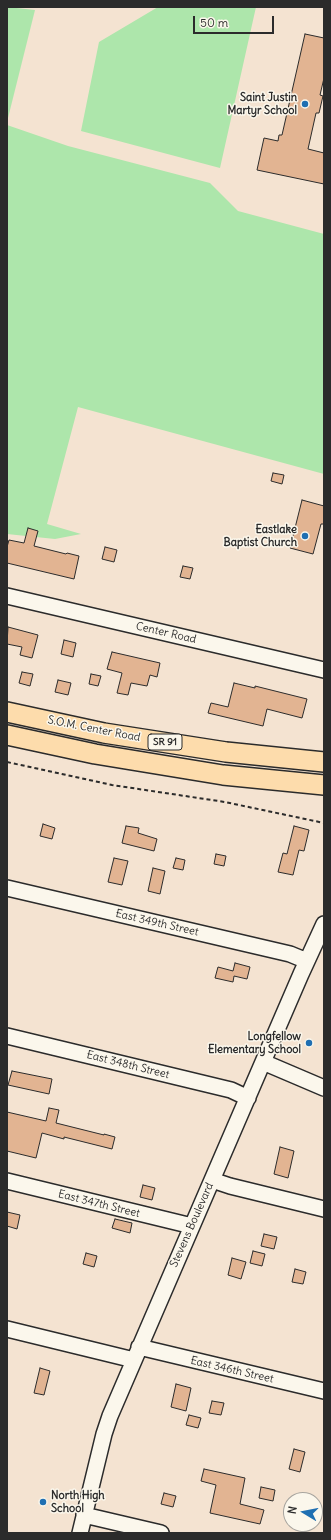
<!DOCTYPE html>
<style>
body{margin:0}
#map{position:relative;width:331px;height:1540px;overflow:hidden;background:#f4e3d1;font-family:Delius,sans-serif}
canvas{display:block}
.frame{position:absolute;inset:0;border:8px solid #2b2b2b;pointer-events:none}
.north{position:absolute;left:283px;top:1492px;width:40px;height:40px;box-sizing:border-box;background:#fbf7ec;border:1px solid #a8a59f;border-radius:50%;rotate:280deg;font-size:11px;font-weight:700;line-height:16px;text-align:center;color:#2b2b2b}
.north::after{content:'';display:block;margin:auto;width:14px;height:18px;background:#1f6fb2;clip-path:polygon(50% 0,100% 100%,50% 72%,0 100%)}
.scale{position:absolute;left:193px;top:16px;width:81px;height:18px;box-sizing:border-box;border:2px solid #2b2b2b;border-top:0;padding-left:5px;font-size:12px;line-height:14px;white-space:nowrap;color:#2b2b2b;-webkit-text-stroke:3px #fbf7ec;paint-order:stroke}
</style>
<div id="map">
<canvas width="331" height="1540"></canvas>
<div class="frame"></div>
<div class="north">N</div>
<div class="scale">50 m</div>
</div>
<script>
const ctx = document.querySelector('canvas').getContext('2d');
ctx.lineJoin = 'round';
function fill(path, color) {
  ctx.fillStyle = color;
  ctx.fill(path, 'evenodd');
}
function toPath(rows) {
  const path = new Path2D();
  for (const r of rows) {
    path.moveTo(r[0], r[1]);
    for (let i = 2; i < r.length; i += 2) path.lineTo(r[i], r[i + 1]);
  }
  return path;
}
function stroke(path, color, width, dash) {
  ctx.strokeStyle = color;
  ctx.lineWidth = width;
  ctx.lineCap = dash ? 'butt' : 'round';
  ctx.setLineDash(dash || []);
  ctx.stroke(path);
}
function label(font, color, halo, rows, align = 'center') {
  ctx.font = font + ' Delius,sans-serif';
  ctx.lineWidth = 3;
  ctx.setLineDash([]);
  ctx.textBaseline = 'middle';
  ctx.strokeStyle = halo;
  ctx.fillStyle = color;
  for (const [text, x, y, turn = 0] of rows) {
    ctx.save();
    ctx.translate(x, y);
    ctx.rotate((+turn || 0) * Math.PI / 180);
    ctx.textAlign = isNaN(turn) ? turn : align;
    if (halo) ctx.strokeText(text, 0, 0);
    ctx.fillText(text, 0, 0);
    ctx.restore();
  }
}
fill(toPath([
 [7,7,35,10,7,122],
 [158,7,256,7,220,168,81,131,99,42],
 [7,125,68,146,210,183,238,211,324,234,324,474,78,407,47,524,81,534,55,539,7,534]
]), '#ade6ab');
const building = toPath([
 [305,34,324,38,324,78,320,95,323,96,319,113,316,113,308,149,324,153,324,184,257,170,264,138,278,141,279,135,282,135,305,34],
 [273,473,284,475,282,484,271,481,273,473],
 [302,500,324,506,324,524,321,524,313,554,290,548,302,500],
 [28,528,38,531,34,546,66,554,67,553,79,556,74,579,7,563,7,547,9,540,24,543,28,528],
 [105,547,117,550,114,562,102,559,105,547],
 [183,566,193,568,190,579,180,577,183,566],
 [8,627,38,635,32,658,20,655,22,647,7,644,8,627],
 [64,640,76,643,73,657,61,654,64,640],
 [112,652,160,663,157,677,150,675,147,686,131,683,128,695,117,693,122,673,107,669,112,652],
 [22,672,33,674,30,686,19,683,22,672],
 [91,674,101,676,98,686,89,684,91,674],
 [58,680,71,683,68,695,55,692,58,680],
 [234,683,255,688,255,686,307,699,302,718,267,709,263,726,208,713,211,703,228,707,234,683],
 [43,824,55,828,52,839,40,836,43,824],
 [126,826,139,828,138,833,157,839,154,851,122,843,126,826],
 [294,826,309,830,304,851,299,850,293,875,278,872,283,853,287,854,294,826],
 [216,854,226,856,224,866,214,864,216,854],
 [114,858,128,861,122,885,108,882,114,858],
 [176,858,185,860,183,870,173,868,176,858],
 [153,868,165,871,160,894,148,891,153,868],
 [235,963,250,967,247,979,234,976,233,982,215,978,218,967,233,971,235,963],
 [12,1071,52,1079,49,1094,8,1085,12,1071],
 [49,1108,59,1110,56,1123,104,1135,104,1134,115,1137,112,1149,64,1137,64,1139,42,1133,36,1158,7,1151,7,1112,46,1121,49,1108],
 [280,1147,294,1151,288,1178,274,1174,280,1147],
 [143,1185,155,1188,152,1200,140,1197,143,1185],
 [7,1212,20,1215,17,1229,7,1226,7,1212],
 [115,1219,132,1223,130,1233,112,1228,115,1219],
 [264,1234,277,1237,274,1249,261,1246,264,1234],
 [253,1251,265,1254,262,1266,250,1263,253,1251],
 [86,1253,97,1256,94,1267,83,1264,86,1253],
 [232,1258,246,1262,241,1279,228,1275,232,1258],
 [295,1269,306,1272,303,1284,292,1282,295,1269],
 [40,1368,50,1371,44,1395,34,1393,40,1368],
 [176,1384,191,1388,186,1411,171,1407,176,1384],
 [212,1401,224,1403,221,1415,209,1413,212,1401],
 [189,1415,201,1418,198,1428,186,1425,189,1415],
 [294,1449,305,1452,300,1472,289,1469,294,1449],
 [204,1469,245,1478,240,1504,264,1510,260,1524,210,1513,216,1485,201,1481,204,1469],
 [261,1487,275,1490,273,1501,259,1498,261,1487],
 [164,1493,176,1496,173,1507,161,1504,164,1493]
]);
fill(building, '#e2b492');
stroke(building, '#2b2b2b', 1);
const minor = toPath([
 [7,596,324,670],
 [7,888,290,954,307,961],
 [7,1036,231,1090,248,1098],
 [263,1062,324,1088],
 [212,1180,230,1186,324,1209],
 [7,1181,192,1226],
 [7,1329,134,1360],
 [139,1347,324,1391],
 [84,1515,161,1533],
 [80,1533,104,1434,110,1416,301,974,324,924]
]);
const major = toPath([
 [7,712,104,733,226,752,324,762],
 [7,735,95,754,223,775,324,785]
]);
stroke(minor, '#2b2b2b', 18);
stroke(major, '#2b2b2b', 22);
stroke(toPath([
 [7,762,112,785,225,802,324,823]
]), '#2b2b2b', 2, [4, 3]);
stroke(minor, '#fbf7ec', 15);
stroke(major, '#fddcac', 19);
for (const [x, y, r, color] of [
 [305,104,4,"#1f6fb2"],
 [305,536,4,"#1f6fb2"],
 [309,1043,4,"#1f6fb2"],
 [43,1502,4,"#1f6fb2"]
]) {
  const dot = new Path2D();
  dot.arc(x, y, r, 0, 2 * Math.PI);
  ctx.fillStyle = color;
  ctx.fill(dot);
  stroke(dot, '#fbf7ec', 1.5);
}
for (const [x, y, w] of [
 [165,742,34]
]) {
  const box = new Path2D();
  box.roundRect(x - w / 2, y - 8, w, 16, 3);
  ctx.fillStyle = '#fbf7ec';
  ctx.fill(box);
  stroke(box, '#2b2b2b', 1);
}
label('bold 10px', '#2b2b2b', null, [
 ["SR 91",165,742]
]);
label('bold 11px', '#2b2b2b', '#fbf7ec', [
 ["Saint Justin",297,98],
 ["Martyr School",297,111],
 ["Eastlake",297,530],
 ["Baptist Church",297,543],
 ["Longfellow",301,1037],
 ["Elementary School",301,1050],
 ["North High",51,1496,"left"],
 ["School",51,1509,"left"]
], 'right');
label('11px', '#2b2b2b', '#fbf7ec', [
 ["Center Road",166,633,13],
 ["S.O.M. Center Road",94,729,11],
 ["East 349th Street",157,923,13],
 ["East 348th Street",128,1065,14],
 ["East 347th Street",99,1204,14],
 ["Stevens Boulevard",192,1225,-66],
 ["East 346th Street",232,1370,13]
]);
</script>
